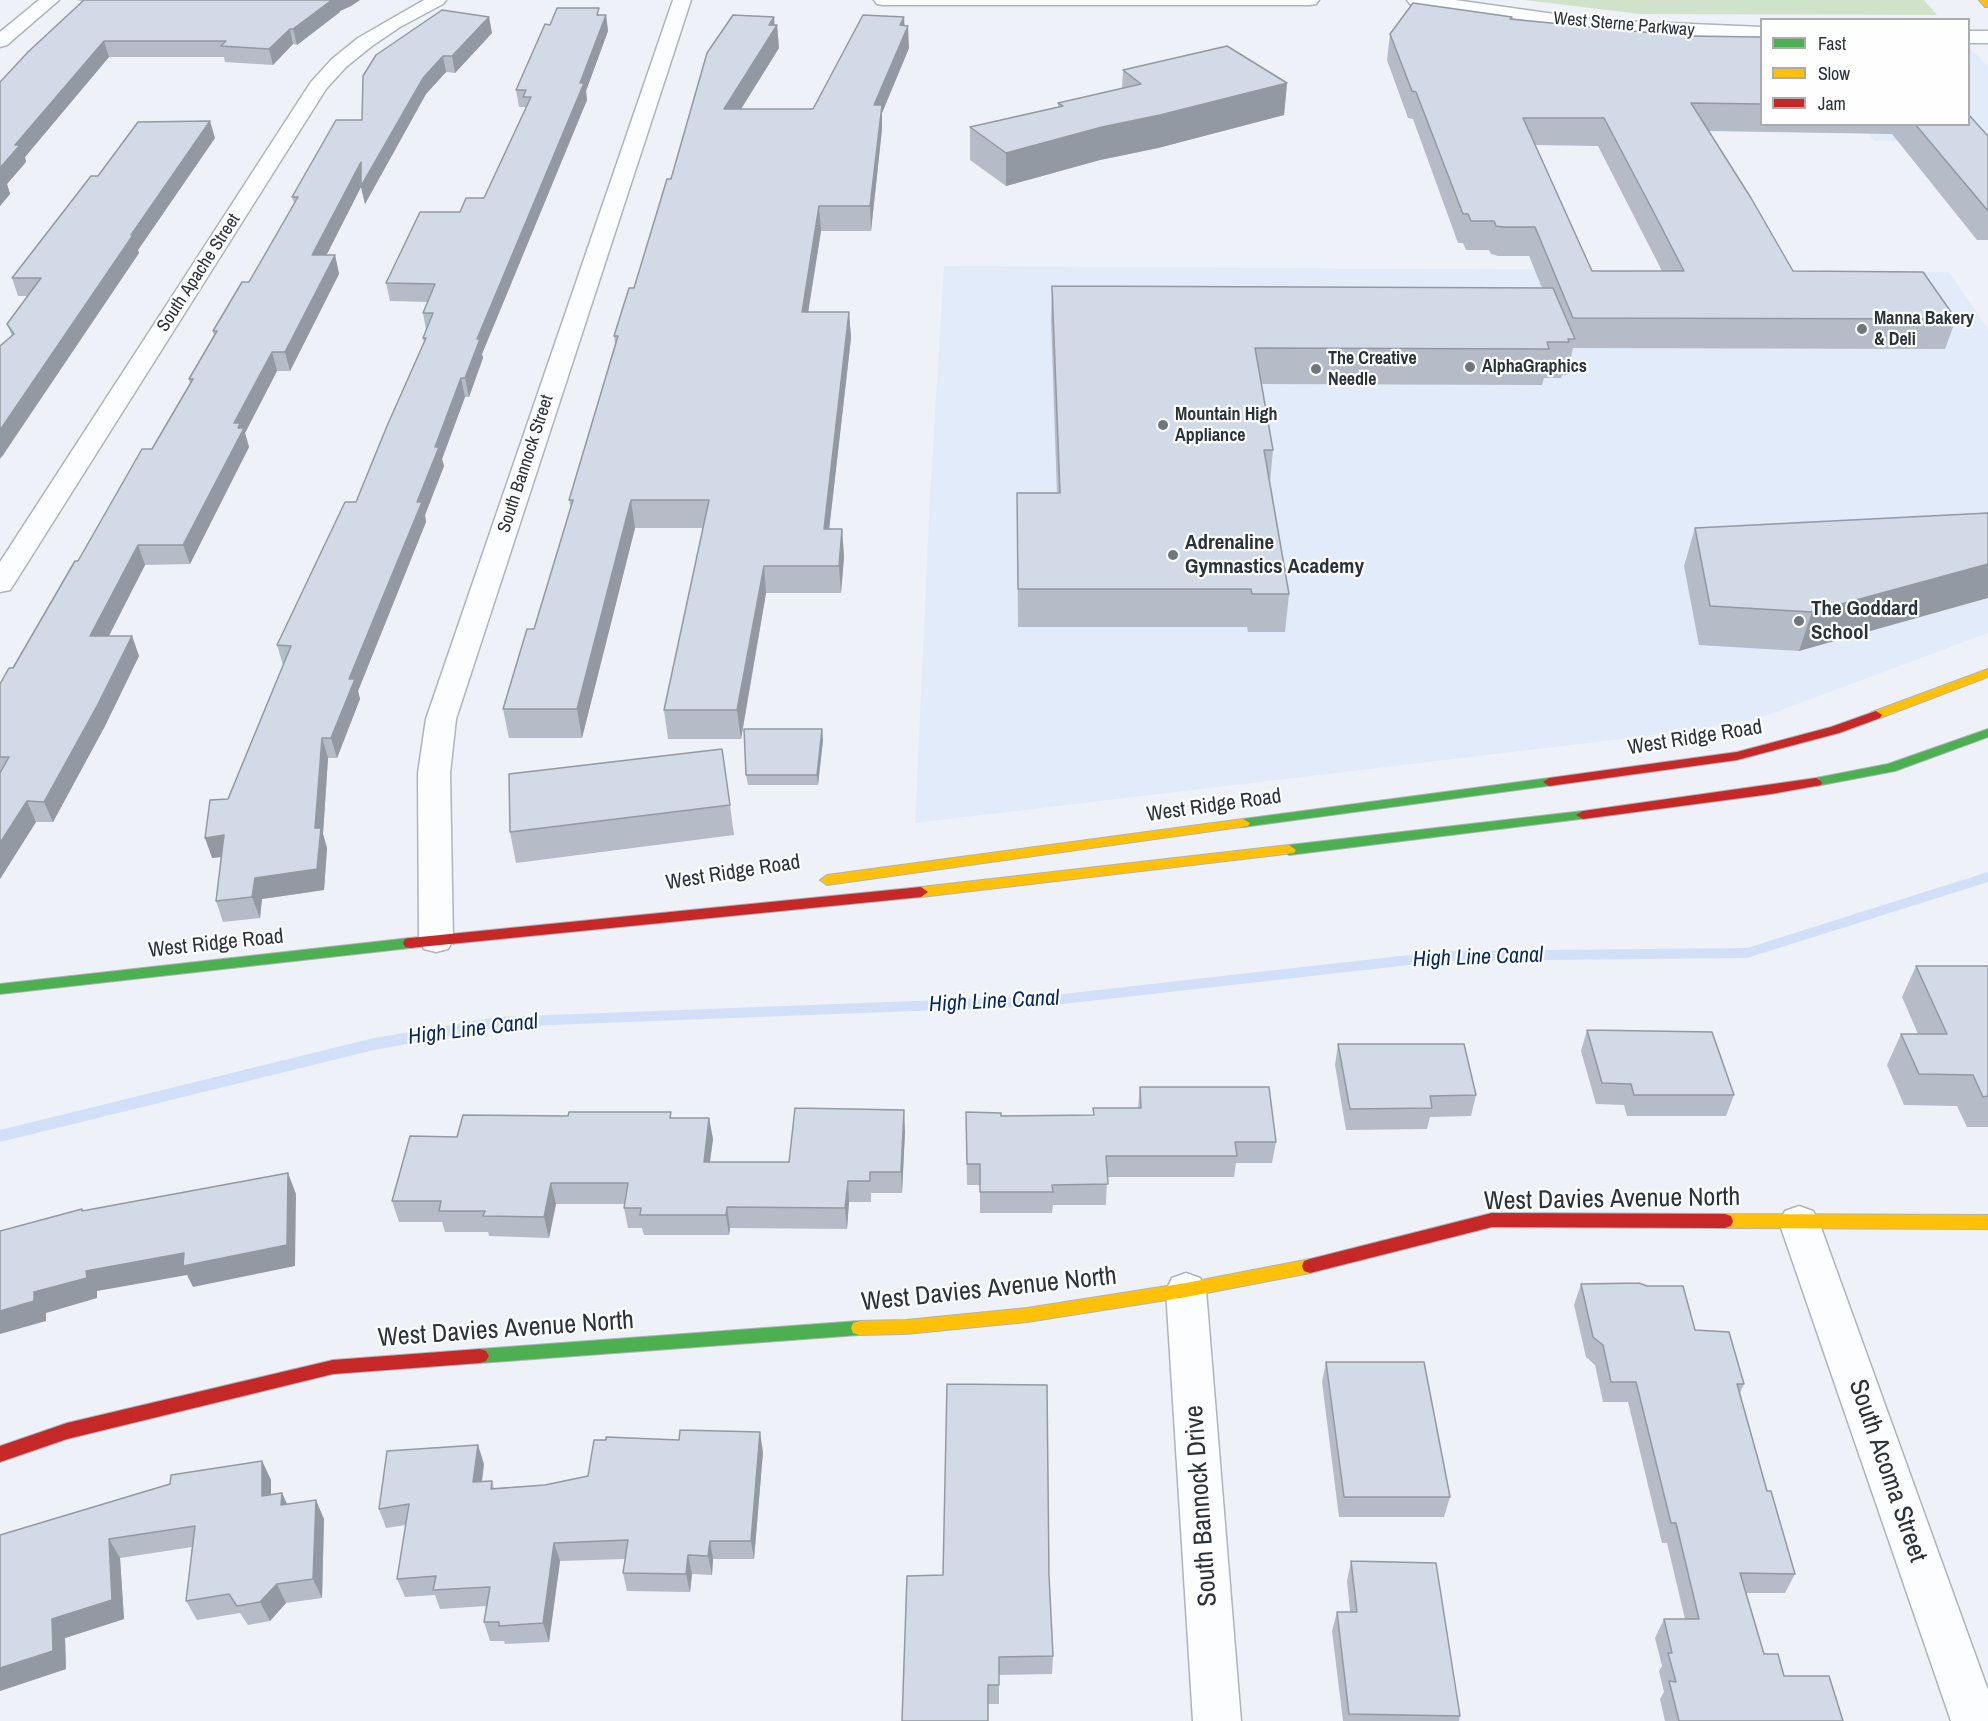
<!DOCTYPE html>
<style>
body{margin:0}
#map{position:relative;width:1988px;height:1721px;overflow:hidden;background:#eef2f8;font-family:"Archivo Narrow",sans-serif}
canvas{display:block}
.legend{position:absolute;left:1760px;top:18px;width:210px;height:108px;box-sizing:border-box;background:#fefefe;border:2px solid #aaacb0;margin:0;padding:8px 10px;list-style:none;font-size:18px;color:#2c323c}
.legend li{display:flex;align-items:center;gap:12px;height:30px}
.legend b{width:30px;border:2px solid #aaacb0}
</style>
<div id="map">
<canvas width="1988" height="1721"></canvas>
<ul class="legend">
<li><b style="height:8px;background:#4caf50"></b>Fast</li>
<li><b style="height:8px;background:#ffc107"></b>Slow</li>
<li><b style="height:8px;background:#c62828"></b>Jam</li>
</ul>
</div>
<script>
const ctx = document.querySelector('canvas').getContext('2d');
ctx.lineJoin = 'round';
function fill(path, color) {
  ctx.fillStyle = color;
  ctx.fill(path, 'evenodd');
}
function toPath(rows) {
  const path = new Path2D();
  for (const r of rows) {
    path.moveTo(r[0], r[1]);
    for (let i = 2; i < r.length; i += 2) path.lineTo(r[i], r[i + 1]);
  }
  return path;
}
function stroke(path, color, width, dash) {
  ctx.strokeStyle = color;
  ctx.lineWidth = width;
  ctx.lineCap = dash ? 'butt' : 'round';
  ctx.setLineDash(dash || []);
  ctx.stroke(path);
}
function label(font, color, halo, rows, align = 'center') {
  ctx.font = font + ' "Archivo Narrow",sans-serif';
  ctx.lineWidth = 4.5;
  ctx.setLineDash([]);
  ctx.textBaseline = 'middle';
  ctx.strokeStyle = halo;
  ctx.fillStyle = color;
  for (const [text, x, y, turn = 0] of rows) {
    ctx.save();
    ctx.translate(x, y);
    ctx.rotate((+turn || 0) * Math.PI / 180);
    ctx.textAlign = isNaN(turn) ? turn : align;
    if (halo) ctx.strokeText(text, 0, 0);
    ctx.fillText(text, 0, 0);
    ctx.restore();
  }
}
fill(toPath([
 [1969,47,1988,66,1988,142,1874,141,1862,125,1968,124],
 [944,266,1949,272,1988,329,1988,633,1757,719,1672,733,915,823,930,495]
]), '#e2ebf9');
fill(toPath([
 [1524,0,1924,0,1937,15,1640,14]
]), '#d0e2ca');
fill(toPath([
 [1988,872,1988,882,1747,958,1445,961,1045,1006,498,1027,374,1050,0,1142,0,1130,374,1038,498,1017,1045,996,1445,951,1747,948,1988,872]
]), '#d1dff8');
const street = toPath([
 [39,0,59,0,7,45,0,47,0,32,39,0],
 [424,0,446,0,443,4,400,27,372,46,346,67,326,89,14,584,10,590,0,592,0,562,311,82,332,59,358,38,424,0],
 [673,0,691,0,456,719,450,773,453,940,448,949,436,952,424,949,419,940,418,773,426,719,673,0],
 [874,0,1319,0,1316,4,1310,5,883,5,877,4,874,0],
 [1407,0,1455,0,1597,20,1762,27,1762,39,1597,30,1416,5,1410,4,1407,0],
 [1968,31,1988,31,1988,43,1968,43,1968,31],
 [1799,1206,1813,1211,1819,1222,1988,1690,1988,1721,1951,1721,1779,1222,1785,1211,1799,1206],
 [1186,1273,1200,1278,1206,1290,1241,1721,1193,1721,1166,1290,1172,1278,1186,1273]
]);
const fast = toPath([
 [1988,729,1988,737,1895,771,1816,786,1810,782,1816,778,1888,764,1988,729],
 [1549,778,1555,782,1554,785,1243,827,1236,823,1243,819,1549,778],
 [1583,811,1590,815,1588,818,1289,855,1282,850,1289,845,1583,811],
 [410,938,415,939,417,943,415,947,410,948,0,994,0,984,410,938],
 [859,1321,865,1323,867,1328,865,1333,859,1335,480,1363,474,1361,471,1356,474,1351,480,1349,859,1321]
]);
const slow = toPath([
 [1979,0,1987,0,1988,7,1985,7,1979,0],
 [1988,669,1988,677,1880,718,1872,718,1870,715,1872,712,1988,669],
 [1243,819,1250,823,1248,826,827,885,820,880,827,875,1243,819],
 [1289,845,1296,850,1294,853,921,897,914,892,921,887,1289,845],
 [1725,1214,1988,1215,1988,1229,1725,1228,1719,1226,1717,1221,1719,1216,1725,1214],
 [1310,1259,1316,1261,1318,1266,1316,1271,1310,1273,1186,1297,1027,1322,906,1334,859,1335,853,1333,851,1328,853,1323,859,1321,906,1320,1027,1308,1186,1283,1310,1259]
]);
const jam = toPath([
 [1876,711,1882,715,1880,718,1839,733,1737,760,1549,786,1543,782,1549,778,1737,752,1831,727,1876,711],
 [1816,778,1822,782,1821,785,1771,794,1583,819,1576,815,1583,811,1816,778],
 [921,887,928,892,921,897,410,948,405,947,403,943,405,939,410,938,921,887],
 [1492,1213,1725,1214,1731,1216,1733,1221,1731,1226,1725,1228,1492,1227,1310,1273,1304,1271,1302,1266,1304,1261,1310,1259,1492,1213],
 [480,1349,486,1351,489,1356,486,1361,480,1363,333,1374,67,1439,0,1462,0,1446,67,1423,333,1360,480,1349]
]);
stroke(street, '#afb4bb', 3);
stroke(fast, '#afb4bb', 2);
stroke(slow, '#afb4bb', 2);
stroke(jam, '#afb4bb', 2);
fill(street, '#fcfdfe');
fill(fast, '#4caf50');
fill(slow, '#ffc107');
fill(jam, '#c62828');
fill(toPath([
 [75,0,360,0,351,6,340,11,340,12,297,45,293,44,273,65,225,62,224,57,109,57,25,157,26,162,7,184,10,194,0,206,0,82,83,1],
 [600,15,606,15,608,31,586,91,587,100,482,354,483,358,469,397,465,397,442,459,444,466,425,515,426,522,358,691,360,699,337,758,328,758,323,834,327,848,324,890,262,899,260,918,223,922,216,901,221,857,212,858,228,799,283,665,277,645,356,502,424,344,423,338,426,330,423,313,428,302,390,301,386,283,460,212,484,198,525,110,525,107,519,107,516,90,550,25],
 [489,17,492,33,455,73,446,72,426,94,365,204,361,187,326,255,335,255,339,274,290,371,277,371,245,433,249,447,190,564,145,565,109,636,132,636,139,656,105,726,53,822,36,822,0,879,0,684,13,668,78,561,152,449,190,384,189,379,214,336,213,331,249,282,294,203,292,197,362,120],
 [1512,17,1511,19,1684,36,1761,37,1761,124,1968,124,1988,136,1988,240,1977,240,1892,134,1709,131,1793,271,1956,319,1945,349,1573,348,1567,375,1562,375,1561,378,1544,378,1542,385,1261,384,1273,450,1270,482,1289,594,1285,632,1248,632,1247,627,1018,627,1017,493,1057,493,1051,321,1052,286,1542,288,1529,256,1498,256,1491,254,1489,250,1466,250,1463,243,1458,243,1413,119,1408,118,1387,60,1390,34],
 [1535,145,1598,146,1662,271,1592,271],
 [777,25,779,48,741,109,813,109,904,25,909,48,882,113,882,129,871,231,821,231,808,312,849,312,851,338,829,529,842,529,844,557,841,593,766,593,741,739,668,739,664,710,703,528,635,528,582,738,509,738,503,709,534,629,571,508,569,500,615,344,614,336,634,288,671,179],
 [1123,70,1287,83,1284,115,1158,148,1100,160,1006,186,970,160,970,127,1058,107,1058,103,1122,88],
 [215,138,138,250,139,253,2,457,12,336,7,324,28,296,18,296,12,278,98,176],
 [1988,513,1799,651,1699,645,1684,566,1695,528],
 [822,729,823,740,818,785,748,785,746,775],
 [730,805,734,835,516,863,510,832],
 [1916,966,1988,966,1988,1127,1967,1127,1957,1106,1904,1105,1887,1065,1901,1034,1918,1034,1902,997],
 [1587,1030,1734,1095,1726,1116,1627,1116,1624,1105,1596,1104,1581,1051],
 [1338,1044,1476,1095,1471,1116,1430,1117,1427,1129,1346,1130,1335,1065],
 [1140,1087,1276,1142,1272,1163,1236,1163,1234,1177,1107,1177,1106,1205,1053,1205,1052,1213,980,1213,980,1185,967,1185,966,1112,1001,1116,1093,1115,1093,1108,1138,1108],
 [672,1118,709,1118,713,1139,710,1162,789,1162,905,1131,902,1193,871,1193,871,1202,849,1202,847,1229,730,1228,729,1235,644,1235,642,1228,628,1228,624,1208,624,1204,556,1204,549,1238,489,1236,488,1232,445,1232,442,1222,399,1222,392,1201,457,1137],
 [1581,1284,1695,1330,1744,1384,1740,1393,1767,1491,1795,1574,1785,1593,1746,1593,1764,1654,1784,1676,1843,1721,1665,1721,1660,1699,1664,1692,1659,1671,1662,1666,1655,1638,1664,1619,1685,1619,1667,1543,1662,1543,1628,1402,1603,1402,1595,1365,1586,1357,1574,1305],
 [1326,1362,1450,1497,1444,1517,1339,1517,1322,1382],
 [763,1452,754,1559,713,1559,712,1575,692,1574,690,1592,627,1591,623,1573,625,1559,560,1561,549,1642,505,1644,504,1641,490,1641,484,1622,486,1606,440,1609,435,1595,405,1597,397,1579,406,1525,386,1528,379,1509,484,1464,482,1482,492,1481,494,1488,545,1485],
 [262,1461,271,1480,271,1495,282,1493,287,1504,324,1519,322,1598,286,1603,270,1621,248,1625,240,1613,197,1620,186,1601,192,1547,120,1558,124,1619,65,1638,66,1669,0,1691,0,1535],
 [1351,1561,1460,1716,1459,1721,1343,1721,1332,1631,1337,1612,1350,1612,1347,1581],
 [1049,1575,1053,1656,1052,1674,999,1675,999,1704,988,1704,907,1576]
]), '#b5bbc7');
fill(toPath([
 [332,0,360,0,351,6,340,11,340,12,297,45,293,29],
 [606,15,608,31,586,91,587,100,482,354,483,358,469,397,465,378,477,339,580,83],
 [489,17,492,33,455,73,452,56],
 [774,17,775,29,777,25,779,48,726,133,724,109],
 [904,17,905,33,908,26,909,48,882,113,882,129,871,231,870,206,874,105,900,25],
 [290,29,293,44,273,65,269,49],
 [104,41,109,57,25,157,26,162,7,184,10,194,0,206,0,168,15,145],
 [443,56,446,72,426,94,365,204,361,187,317,274,312,255,361,162,423,78],
 [1287,83,1284,115,1158,148,1100,160,1006,186,1006,153,1102,127],
 [210,121,215,138,138,250,139,253,0,459,0,430,131,235],
 [819,206,821,231,804,338,802,312],
 [335,255,339,274,290,371,285,352],
 [849,312,851,338,826,557,824,529],
 [272,352,277,371,245,433,249,447,190,564,183,545,234,423],
 [461,378,465,397,442,459,444,466,425,515,426,522,358,691,360,699,337,758,331,738,349,679,417,502,435,447],
 [631,500,635,528,582,738,577,709],
 [842,529,844,557,841,593,839,566],
 [138,545,145,565,98,657,90,636],
 [1988,564,1988,598,1799,651,1812,612],
 [764,566,766,593,741,739,737,710],
 [132,636,139,656,105,726,53,822,44,802],
 [822,729,823,740,818,785,817,775],
 [322,738,328,758,323,834,327,848,324,890,262,899,260,918,252,897,255,878,315,828],
 [27,801,36,822,0,879,0,843],
 [224,835,231,856,212,858,205,838],
 [904,1110,905,1131,902,1193,901,1172],
 [709,1118,713,1139,707,1182,704,1162],
 [288,1173,296,1194,295,1266,193,1287,187,1275,97,1291,97,1298,46,1313,46,1321,0,1334,0,1311,34,1292,86,1271],
 [848,1181,849,1202,847,1229,845,1208],
 [551,1183,556,1204,549,1238,544,1217],
 [727,1207,730,1228,729,1235,726,1215],
 [760,1432,763,1452,754,1559,751,1541],
 [478,1445,484,1464,479,1501,473,1482],
 [262,1461,271,1480,271,1516,262,1496],
 [282,1493,291,1513,281,1505],
 [316,1500,324,1519,322,1598,313,1579],
 [109,1539,120,1558,124,1619,65,1638,66,1669,0,1691,0,1668,52,1619],
 [710,1541,713,1559,712,1575,708,1556],
 [554,1543,560,1561,549,1642,543,1623],
 [688,1555,692,1574,690,1592,686,1574],
 [277,1584,286,1603,270,1621,260,1602]
]), '#9399a2');
const building = toPath([
 [84,0,332,0,293,29,290,29,269,49,221,46,226,41,104,41,15,145,20,145,0,168,0,82,28,52,84,0],
 [1413,3,1512,17,1510,19,1684,36,1761,37,1761,104,1691,103,1751,198,1793,271,1923,272,1956,319,1573,318,1535,227,1503,227,1496,226,1494,221,1471,221,1468,214,1463,214,1416,92,1412,91,1390,34,1413,3],
 [1523,118,1604,118,1652,209,1684,271,1592,271,1523,118],
 [557,8,599,8,597,15,606,15,580,83,584,83,477,339,480,339,465,378,461,378,435,447,439,447,417,502,422,502,349,679,355,679,331,738,322,738,315,828,321,828,317,869,255,878,252,897,216,901,224,835,205,838,210,800,228,799,291,646,277,645,345,502,356,502,387,426,426,338,423,338,433,313,423,313,435,284,386,283,420,212,460,212,466,198,484,198,531,97,523,97,526,90,516,90,545,24,550,25,557,8],
 [442,10,489,17,452,56,443,56,423,78,361,186,361,162,312,255,335,255,285,352,272,352,234,423,240,423,238,428,244,428,183,545,138,545,90,636,132,636,97,706,44,802,27,801,0,843,0,773,9,757,0,757,0,684,9,668,13,668,75,561,78,561,142,449,152,449,193,379,189,379,217,331,213,331,242,282,249,282,298,197,292,197,336,120,362,120,363,76,376,55,442,10],
 [733,15,774,17,769,25,777,25,724,109,813,109,863,15,904,17,900,25,908,26,874,105,882,105,870,206,819,206,802,312,849,312,824,529,842,529,839,566,764,566,737,710,664,710,709,500,631,500,577,709,503,709,527,629,534,629,573,500,569,500,618,336,614,336,629,288,634,288,667,179,671,179,707,53,733,15],
 [1227,46,1287,83,1160,115,1102,127,1006,153,970,127,1063,106,1058,103,1141,84,1123,70,1227,46],
 [1968,114,1988,136,1988,211,1915,124,1968,124,1968,114],
 [210,121,131,235,133,235,0,430,0,346,14,334,7,324,41,278,12,278,91,176,98,176,138,122,210,121],
 [1052,286,1553,288,1575,339,1568,339,1569,342,1547,342,1549,349,1255,348,1273,450,1264,450,1289,594,1252,594,1251,589,1018,589,1017,493,1060,493,1052,286],
 [1988,513,1988,564,1812,612,1710,606,1695,528,1988,513],
 [744,729,822,729,817,775,746,775,744,729],
 [722,749,730,805,510,832,509,774,722,749],
 [1916,966,1988,966,1988,1096,1983,1097,1973,1075,1919,1074,1901,1034,1947,1034,1916,966],
 [1587,1030,1712,1032,1734,1095,1634,1095,1631,1084,1602,1083,1587,1030],
 [1338,1044,1464,1044,1476,1095,1430,1096,1432,1108,1350,1109,1338,1044],
 [1140,1087,1269,1087,1276,1142,1235,1142,1237,1156,1106,1156,1108,1184,1052,1185,1053,1192,980,1192,980,1164,967,1164,966,1112,1001,1113,1001,1116,1094,1115,1093,1108,1141,1108,1140,1087],
 [795,1108,904,1110,901,1172,870,1172,870,1181,848,1181,845,1208,727,1207,726,1215,640,1215,641,1208,624,1208,628,1183,551,1183,544,1217,483,1216,485,1211,439,1211,441,1201,392,1201,410,1136,457,1137,463,1115,568,1116,569,1112,671,1112,670,1118,709,1118,704,1162,789,1162,795,1108],
 [288,1173,287,1245,183,1266,184,1253,86,1271,87,1278,34,1292,34,1301,0,1311,0,1231,82,1209,82,1211,288,1173],
 [1639,1283,1647,1286,1683,1286,1695,1330,1729,1332,1744,1384,1737,1384,1767,1491,1771,1491,1795,1574,1740,1573,1764,1654,1778,1654,1784,1676,1829,1676,1843,1721,1679,1721,1669,1681,1676,1682,1668,1653,1672,1653,1664,1619,1699,1619,1676,1523,1671,1523,1636,1382,1611,1382,1603,1345,1593,1337,1581,1284,1639,1283],
 [1326,1362,1424,1362,1450,1497,1344,1497,1326,1362],
 [947,1384,1047,1385,1049,1575,1053,1656,999,1657,999,1685,988,1685,988,1721,902,1721,907,1576,943,1575,947,1384],
 [680,1430,760,1432,751,1541,710,1541,708,1556,688,1555,686,1574,623,1573,628,1540,554,1543,543,1623,499,1626,499,1622,484,1622,490,1587,433,1590,436,1576,397,1579,409,1504,379,1509,387,1451,478,1445,473,1482,492,1481,491,1489,545,1485,588,1476,594,1440,606,1440,606,1437,679,1440,680,1430],
 [262,1461,262,1496,282,1493,281,1505,316,1500,313,1579,277,1584,260,1602,237,1606,229,1594,186,1601,195,1526,109,1539,112,1600,52,1619,53,1651,0,1668,0,1535,170,1484,171,1475,262,1461],
 [1351,1561,1436,1563,1460,1716,1349,1714,1337,1612,1357,1612,1351,1561]
]);
fill(building, '#d2dae7');
stroke(building, '#9399a2', 1.5);
for (const [x, y, r, color] of [
 [1862,329,6,"#70757e"],
 [1470,367,6,"#70757e"],
 [1316,369,6,"#70757e"],
 [1163,425,6,"#70757e"],
 [1173,555,6,"#70757e"],
 [1799,621,6,"#70757e"]
]) {
  const dot = new Path2D();
  dot.arc(x, y, r, 0, 2 * Math.PI);
  ctx.fillStyle = color;
  ctx.fill(dot);
  stroke(dot, '#fefefe', 2);
}
label('18px', '#2c323c', '#fefefe', [
 ["West Sterne Parkway",1624,25,5],
 ["South Apache Street",199,273,-57],
 ["South Bannock Street",526,464,-72]
]);
label('bold 18px', '#2c323c', '#fefefe', [
 ["Manna Bakery",1874,319],
 ["& Deli",1874,340],
 ["The Creative",1328,359],
 ["Needle",1328,380],
 ["AlphaGraphics",1482,367],
 ["Mountain High",1175,415],
 ["Appliance",1175,436]
], 'left');
label('bold 21px', '#2c323c', '#fefefe', [
 ["Adrenaline",1185,543],
 ["Gymnastics Academy",1185,567],
 ["The Goddard",1811,609],
 ["School",1811,633]
], 'left');
label('21px', '#2c323c', '#fefefe', [
 ["West Ridge Road",1695,738,-9],
 ["West Ridge Road",1214,806,-8],
 ["West Ridge Road",733,873,-9],
 ["West Ridge Road",216,944,-6]
]);
label('italic 22px', '#062865', '#fefefe', [
 ["High Line Canal",1478,958,-2],
 ["High Line Canal",994,1002,-3],
 ["High Line Canal",473,1030,-7]
]);
label('26px', '#2c323c', '#fefefe', [
 ["West Davies Avenue North",1612,1200,-1],
 ["West Davies Avenue North",989,1290,-6],
 ["West Davies Avenue North",506,1330,-4],
 ["South Acoma Street",1887,1471,71],
 ["South Bannock Drive",1202,1506,-94]
]);
</script>
